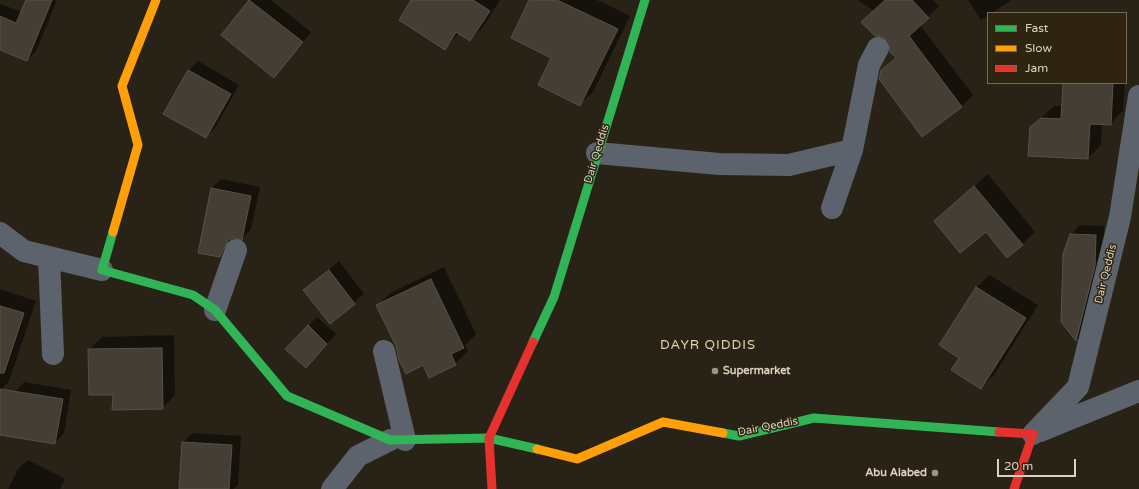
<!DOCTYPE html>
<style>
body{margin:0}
#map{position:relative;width:1139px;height:489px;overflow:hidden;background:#282217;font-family:"Varela Round",sans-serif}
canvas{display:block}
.legend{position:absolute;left:987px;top:12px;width:140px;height:72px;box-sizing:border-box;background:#2f2410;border:1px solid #736a59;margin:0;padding:5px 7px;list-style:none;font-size:12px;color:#dad2c6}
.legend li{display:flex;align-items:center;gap:8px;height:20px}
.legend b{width:20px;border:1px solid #736a59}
.scale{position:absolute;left:997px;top:459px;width:79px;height:18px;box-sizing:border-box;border:2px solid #dad2c6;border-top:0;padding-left:5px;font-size:12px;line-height:14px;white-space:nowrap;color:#dad2c6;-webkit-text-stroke:3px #2f2410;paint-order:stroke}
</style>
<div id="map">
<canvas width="1139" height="489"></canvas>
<ul class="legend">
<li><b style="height:5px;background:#30b455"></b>Fast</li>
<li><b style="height:5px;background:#ff9f0a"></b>Slow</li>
<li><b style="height:5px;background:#e5322d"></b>Jam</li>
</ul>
<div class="scale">20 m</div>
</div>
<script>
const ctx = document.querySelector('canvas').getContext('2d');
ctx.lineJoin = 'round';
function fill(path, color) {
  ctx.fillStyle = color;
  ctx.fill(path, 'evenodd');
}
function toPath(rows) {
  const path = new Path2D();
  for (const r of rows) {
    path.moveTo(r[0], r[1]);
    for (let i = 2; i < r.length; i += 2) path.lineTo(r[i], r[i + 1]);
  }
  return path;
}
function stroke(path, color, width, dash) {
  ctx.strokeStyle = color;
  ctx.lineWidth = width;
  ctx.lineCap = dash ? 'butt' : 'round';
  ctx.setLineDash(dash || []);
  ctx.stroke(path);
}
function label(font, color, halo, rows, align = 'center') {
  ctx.font = font + ' "Varela Round",sans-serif';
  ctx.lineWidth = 3;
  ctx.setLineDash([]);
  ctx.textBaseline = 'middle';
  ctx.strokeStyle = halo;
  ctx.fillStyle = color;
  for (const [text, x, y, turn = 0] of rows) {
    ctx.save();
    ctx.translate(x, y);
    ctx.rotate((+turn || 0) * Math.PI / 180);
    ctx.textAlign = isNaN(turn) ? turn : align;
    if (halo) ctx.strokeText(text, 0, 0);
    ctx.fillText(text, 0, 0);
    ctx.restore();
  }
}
fill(toPath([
 [27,0,57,0,36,51,27,60,0,49,0,4,22,12],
 [250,0,271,0,311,32,274,77,222,35],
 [412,0,500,0,483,27,470,40,459,33,445,48],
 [530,0,597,0,630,16,593,92,580,104],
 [858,0,933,0,939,6,920,25,973,95,962,106,923,135,882,70,896,57,889,41,874,11],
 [968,0,1011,0,992,13,988,13,988,16,981,20],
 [198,61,239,85,215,128,206,137,188,71],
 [1064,83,1125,83,1123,111,1110,124,1102,124,1101,145,1088,158,1031,127,1054,106,1063,106],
 [988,174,1035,232,1022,244,986,230,935,221],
 [221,179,260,187,251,229,242,239,234,237,229,247,220,256,212,188],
 [1080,225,1104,226,1104,257,1085,331,1077,340,1062,322,1071,235],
 [339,261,364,294,330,323,305,290],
 [444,267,476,334,465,345,468,351,455,364,423,364,397,346,378,305,390,293],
 [990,275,1038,305,994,375,981,388,960,358,940,345,977,287],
 [0,289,36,301,9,381,0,391],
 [317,317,336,334,315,357,308,326],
 [174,335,175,395,162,408,114,394,89,350,102,337],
 [24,382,71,390,64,433,55,443,15,392],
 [193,433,241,436,238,485,233,489,180,489,183,442],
 [28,460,65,479,60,489,8,489,18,469]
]), '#0007');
const building = toPath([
 [26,0,52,0,27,61,0,50,0,16,16,23,26,0],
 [249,0,303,42,274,78,221,35,249,0],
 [411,0,473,0,490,11,470,41,456,32,445,50,399,20,411,0],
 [529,0,557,0,618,29,580,106,538,85,551,58,511,38,529,0],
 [885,0,912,0,929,18,909,36,962,107,922,137,879,79,881,70,896,58,890,52,889,42,883,37,875,36,861,22,885,0],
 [188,70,231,94,206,138,163,114,188,70],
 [1063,83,1113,83,1111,125,1090,124,1088,159,1028,156,1030,127,1041,118,1061,119,1063,83],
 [974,186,1023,245,1007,258,986,232,960,253,934,221,974,186],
 [211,188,251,196,242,240,234,238,228,240,220,257,198,253,211,188],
 [1070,234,1096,235,1095,266,1076,341,1061,322,1063,254,1070,234],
 [329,270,355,304,330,324,303,290,329,270],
 [431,279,464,348,451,354,456,365,429,378,423,365,406,374,399,360,396,346,376,305,431,279],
 [976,287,1026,318,981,389,951,370,959,358,939,345,976,287],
 [0,306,24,313,4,373,0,373,0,306],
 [308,325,327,344,306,368,285,349,308,325],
 [162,348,163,409,112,410,113,395,89,395,88,349,162,348],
 [0,389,63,399,55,444,0,435,0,389],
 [182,442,232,445,229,489,179,489,182,442]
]);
fill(building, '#453e35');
stroke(building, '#575248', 1);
stroke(toPath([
 [597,153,719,164,789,165,852,150],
 [832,208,852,150,869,65,878,48],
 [0,233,24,251,102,270],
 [49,257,53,354],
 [215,310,236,250],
 [384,351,405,440],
 [1040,431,1139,391],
 [1033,434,1078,387,1120,217,1139,96],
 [332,489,358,456,390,440]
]), '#5c636d', 22);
stroke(toPath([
 [113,232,102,270,193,295,215,310,287,396,390,440,489,438,537,449],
 [533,342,554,297,645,0],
 [723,433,739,436,814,418,999,432]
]), '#30b455', 9);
stroke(toPath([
 [113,232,138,145,122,86,156,0],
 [537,449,577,459,663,422,723,433]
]), '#ff9f0a', 9);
stroke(toPath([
 [999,432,1033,434,1014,489],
 [492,489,489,438,533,342]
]), '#e5322d', 9);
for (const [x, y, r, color] of [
 [715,371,4,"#9c9489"],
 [935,473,4,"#9c9489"]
]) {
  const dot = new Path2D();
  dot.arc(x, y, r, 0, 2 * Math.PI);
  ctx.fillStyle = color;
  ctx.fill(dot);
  stroke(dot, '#2f2410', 1.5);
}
label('11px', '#dad2c6', '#2f2410', [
 ["Dair Qeddis",597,154,-73],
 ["Dair Qeddis",1106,274,-76],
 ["Dair Qeddis",768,427,-11]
]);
label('bold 11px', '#dad2c6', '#2f2410', [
 ["Supermarket",723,371],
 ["Abu Alabed",927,473,"right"]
], 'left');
ctx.letterSpacing = '1px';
label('13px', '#e2d2bb', '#2f2410', [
 ["DAYR QIDDIS",708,346]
]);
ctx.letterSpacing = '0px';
</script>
